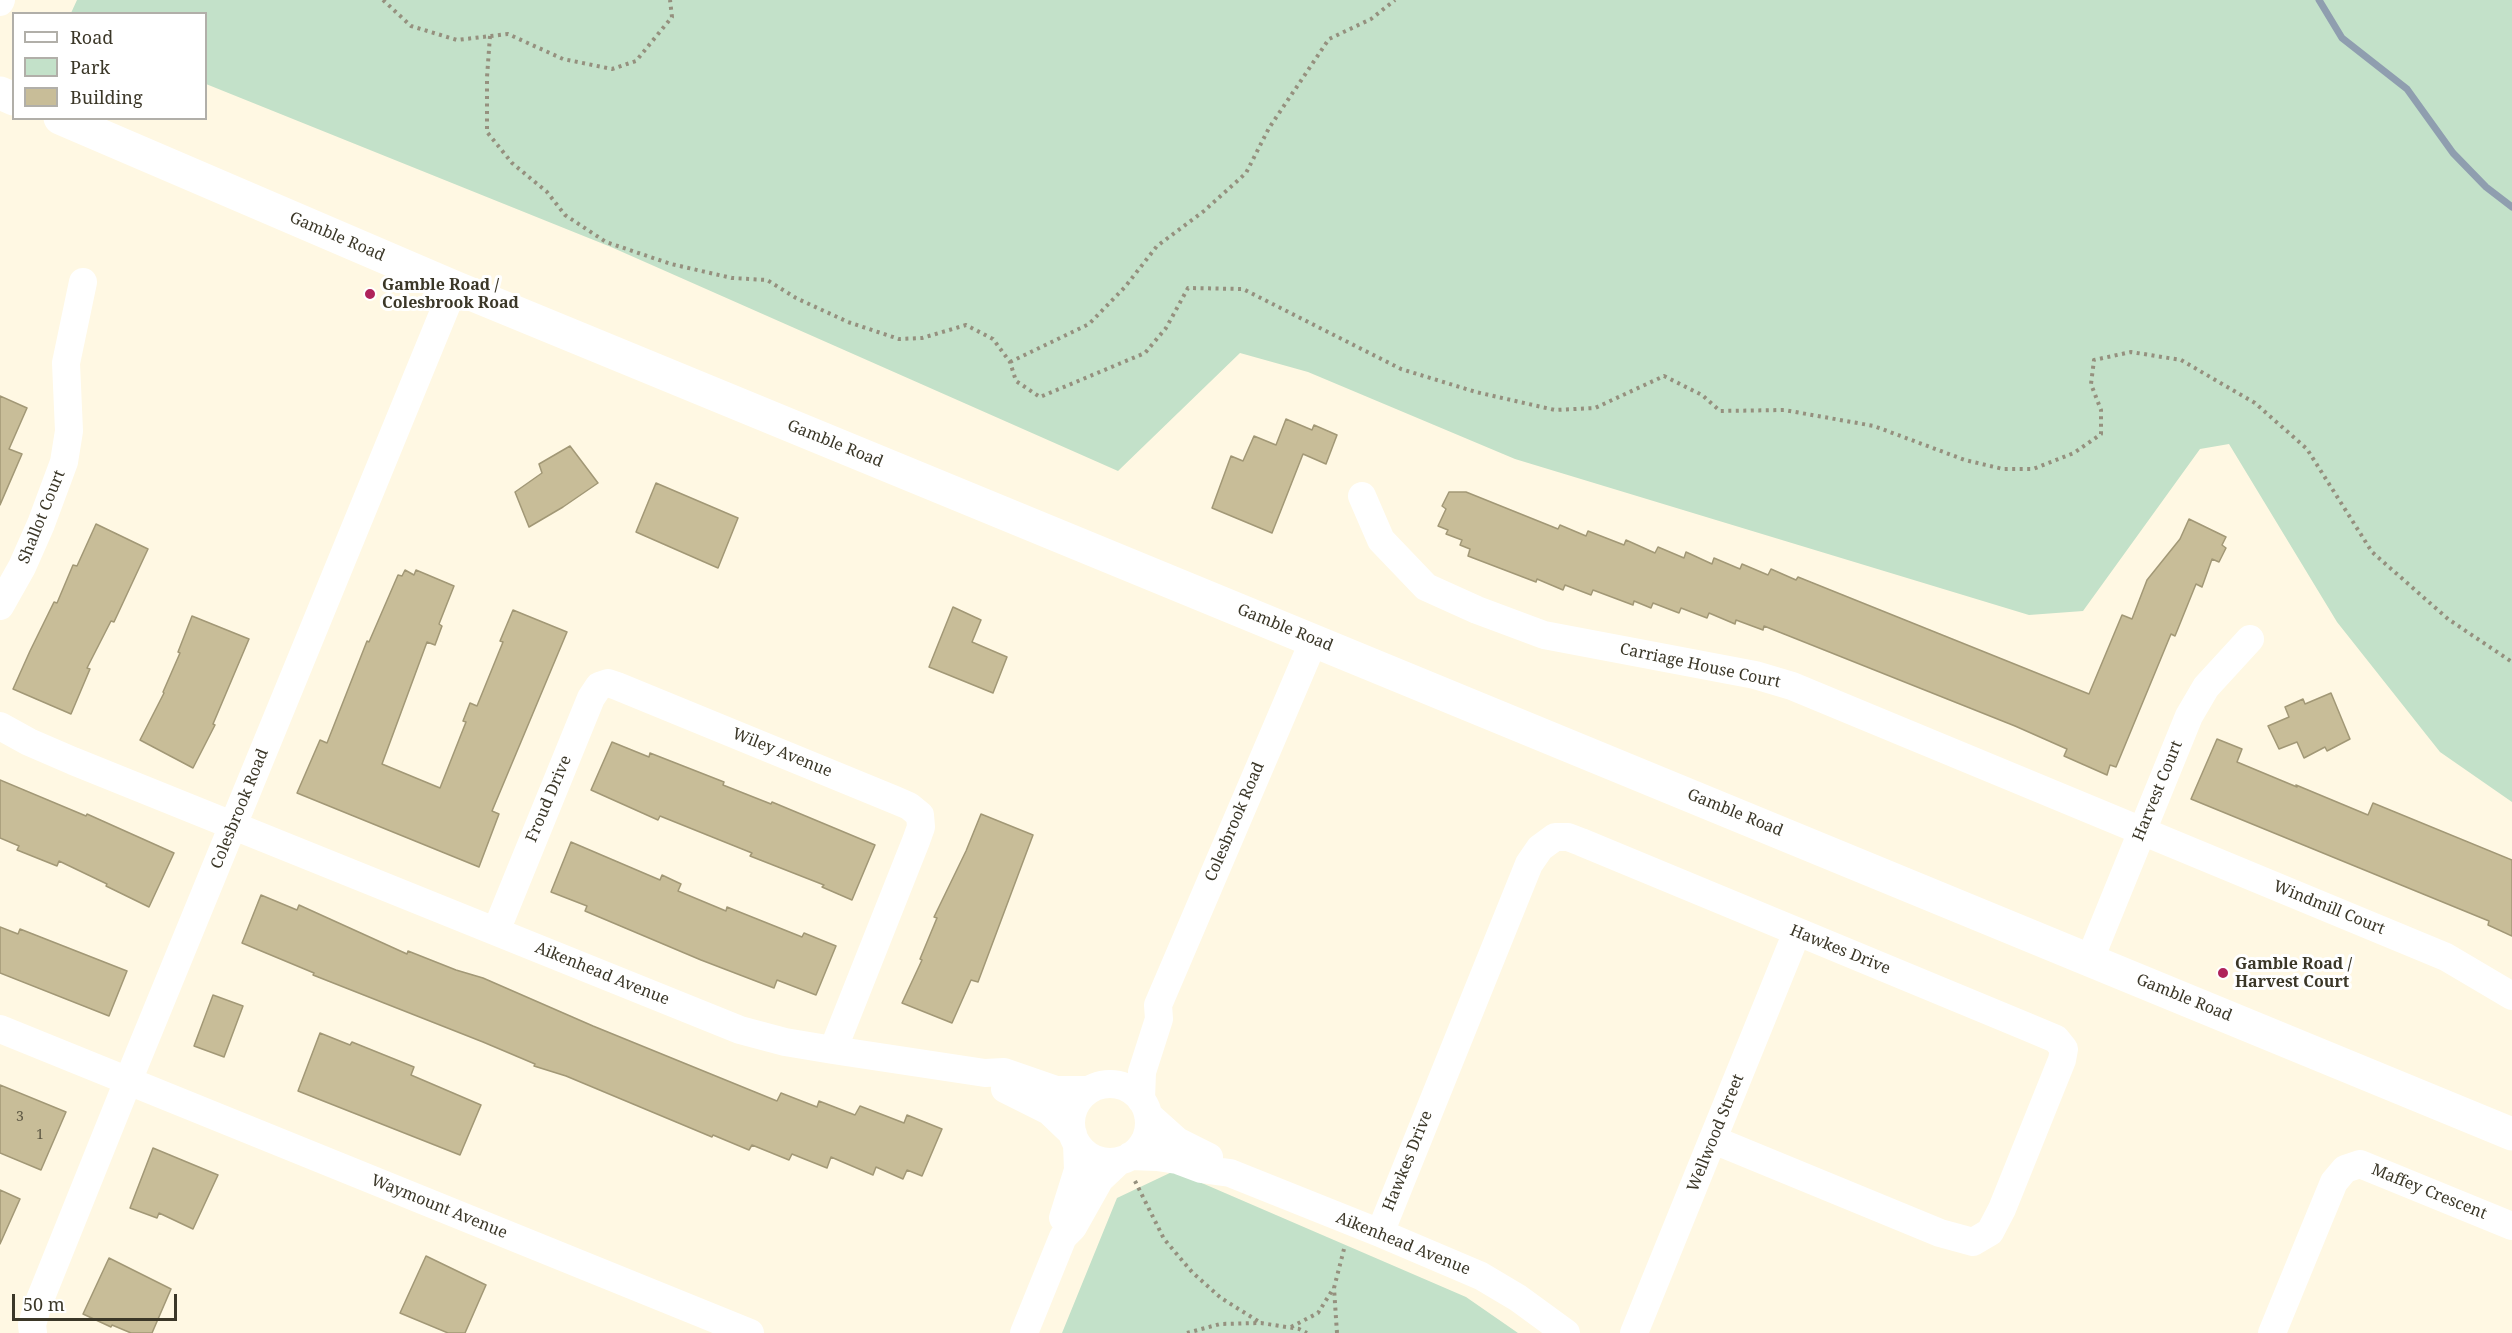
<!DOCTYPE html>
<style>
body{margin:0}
#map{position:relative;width:2512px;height:1333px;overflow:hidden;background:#fff8e3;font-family:"Noto Serif",serif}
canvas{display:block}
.legend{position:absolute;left:12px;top:12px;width:195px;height:108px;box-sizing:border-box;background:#fff;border:2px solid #b1afa9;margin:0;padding:8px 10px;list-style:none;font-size:18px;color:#3b3728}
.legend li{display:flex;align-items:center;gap:12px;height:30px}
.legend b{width:30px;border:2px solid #b1afa9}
.scale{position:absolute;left:12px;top:1294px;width:165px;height:27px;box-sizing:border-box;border:3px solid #3b3728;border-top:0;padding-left:8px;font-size:18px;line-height:21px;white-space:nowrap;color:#3b3728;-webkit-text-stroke:4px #fff;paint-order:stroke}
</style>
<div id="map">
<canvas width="2512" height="1333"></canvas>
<ul class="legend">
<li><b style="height:8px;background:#fff"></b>Road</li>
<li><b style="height:16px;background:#c3e1c9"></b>Park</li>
<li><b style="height:16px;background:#c8bd98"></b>Building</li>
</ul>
<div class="scale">50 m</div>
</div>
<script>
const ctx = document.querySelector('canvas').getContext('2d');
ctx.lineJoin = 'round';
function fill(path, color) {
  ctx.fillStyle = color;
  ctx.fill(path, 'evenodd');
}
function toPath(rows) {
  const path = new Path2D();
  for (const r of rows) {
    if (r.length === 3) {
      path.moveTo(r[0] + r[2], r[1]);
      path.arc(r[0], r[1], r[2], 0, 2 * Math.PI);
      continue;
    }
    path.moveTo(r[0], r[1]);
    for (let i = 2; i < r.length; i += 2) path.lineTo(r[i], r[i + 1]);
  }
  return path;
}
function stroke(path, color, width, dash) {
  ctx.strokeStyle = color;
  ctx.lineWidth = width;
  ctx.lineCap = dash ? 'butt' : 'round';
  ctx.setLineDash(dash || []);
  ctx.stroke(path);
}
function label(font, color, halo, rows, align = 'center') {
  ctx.font = font + ' "Noto Serif",serif';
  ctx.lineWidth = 6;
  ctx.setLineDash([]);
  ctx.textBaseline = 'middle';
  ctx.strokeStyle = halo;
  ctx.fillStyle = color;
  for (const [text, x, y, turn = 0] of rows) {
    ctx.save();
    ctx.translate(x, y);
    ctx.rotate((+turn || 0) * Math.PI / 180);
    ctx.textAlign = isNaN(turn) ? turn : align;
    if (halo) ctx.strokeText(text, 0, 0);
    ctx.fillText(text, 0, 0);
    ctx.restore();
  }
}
fill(toPath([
 [77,0,2512,0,2512,802,2440,752,2337,622,2229,444,2200,449,2083,611,2029,615,1515,459,1308,372,1240,353,1118,471,611,247,206,84,206,14,71,13],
 [1174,1171,1466,1297,1518,1333,1062,1333,1117,1198]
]), '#c3e1c9');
stroke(toPath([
 [2319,0,2342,38,2407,89,2453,153,2486,187,2512,207]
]), '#8f9eaf', 7);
const building = toPath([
 [0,396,27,408,9,449,22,454,0,505,0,396],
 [1286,419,1312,430,1314,425,1337,435,1326,464,1303,454,1272,533,1212,508,1231,456,1243,461,1254,436,1276,445,1286,419],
 [570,446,598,483,563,507,529,527,515,492,542,473,539,464,570,446],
 [656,483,738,518,718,568,636,532,656,483],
 [1449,492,1466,492,1558,529,1560,525,1586,536,1588,531,1624,545,1626,540,1655,553,1658,547,1684,558,1686,552,1712,564,1714,558,1740,569,1742,564,1768,575,1771,569,1796,580,1798,577,2089,694,2122,615,2132,619,2147,580,2180,539,2189,519,2226,537,2222,545,2226,548,2219,562,2212,559,2202,587,2196,584,2175,636,2171,634,2116,767,2110,765,2107,775,2064,756,2067,749,2015,726,1764,626,1763,630,1736,620,1735,624,1709,613,1707,618,1681,608,1679,613,1653,603,1651,608,1634,601,1633,605,1593,590,1591,595,1565,585,1563,590,1537,579,1536,582,1468,556,1470,549,1460,545,1462,540,1446,534,1448,530,1438,526,1446,509,1442,506,1449,492],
 [96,524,148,549,114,622,111,621,87,668,90,669,71,714,13,689,30,651,54,602,57,603,73,565,77,566,96,524],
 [405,570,414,575,416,570,454,586,439,624,442,626,435,645,427,642,382,764,440,788,466,722,463,721,470,703,477,706,503,642,500,641,513,610,567,632,492,811,499,814,479,867,297,793,320,740,327,743,367,641,369,642,398,575,402,576,405,570],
 [953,607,981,620,972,642,1007,657,993,693,929,667,953,607],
 [192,616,249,639,213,724,215,725,193,768,140,740,164,693,163,692,180,653,178,652,192,616],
 [2331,693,2350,739,2327,751,2325,747,2304,758,2297,742,2279,749,2268,726,2289,717,2285,707,2303,699,2305,704,2331,693],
 [2217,739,2242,749,2237,762,2297,787,2296,785,2368,815,2373,803,2512,860,2512,936,2488,925,2489,921,2191,799,2217,739],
 [612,742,649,757,650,753,724,782,723,785,771,804,772,802,875,845,852,900,822,887,824,885,750,856,752,853,660,816,658,820,591,790,612,742],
 [0,780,86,816,87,814,174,853,149,907,106,886,107,884,59,861,57,866,17,850,19,846,0,838,0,780],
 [981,814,1033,835,978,982,971,980,952,1023,902,1003,922,960,920,959,937,918,934,917,966,851,981,814],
 [571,842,660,880,662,875,681,884,678,891,726,911,727,907,802,937,804,933,836,946,816,995,777,980,774,988,701,960,585,911,587,906,551,892,571,842],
 [261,895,297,910,299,905,407,954,408,951,456,970,483,978,593,1026,777,1101,781,1093,817,1107,819,1101,855,1115,860,1106,904,1123,907,1115,942,1129,922,1176,907,1170,903,1179,876,1167,873,1175,831,1157,827,1168,792,1154,789,1160,752,1145,749,1150,713,1135,712,1137,566,1076,534,1066,535,1064,483,1042,313,975,314,973,242,943,261,895],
 [0,927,18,934,20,929,127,971,109,1016,0,973,0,927],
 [213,995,243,1006,224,1057,194,1046,213,995],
 [320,1033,350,1045,352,1042,414,1067,411,1075,481,1105,460,1155,298,1091,320,1033],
 [0,1085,66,1112,41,1170,0,1153,0,1085],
 [153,1148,218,1175,193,1229,159,1213,157,1218,130,1208,153,1148],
 [0,1190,20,1199,0,1244,0,1190],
 [426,1256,486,1285,465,1333,448,1333,400,1313,426,1256],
 [109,1258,171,1289,152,1333,131,1333,112,1325,111,1327,83,1314,109,1258]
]);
fill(building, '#c8bd98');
stroke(building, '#a29876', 1.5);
stroke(toPath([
 [383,0,411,26,457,40,508,34,563,59,612,69,636,61,672,17,670,0],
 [490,36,487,77,487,132,512,163,547,192,565,215,606,242,671,264,732,278,767,280,796,298,848,322,899,339,922,338,966,325,993,339,1010,362,1016,381,1040,397,1145,353,1166,328,1188,288,1243,289,1401,369,1476,392,1555,410,1595,408,1664,376,1702,395,1720,411,1784,410,1874,426,1965,460,2003,469,2033,469,2074,453,2101,434,2101,410,2091,384,2094,360,2131,352,2181,360,2255,403,2307,449,2372,552,2448,619,2512,662],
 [1010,362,1089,324,1125,287,1157,246,1204,211,1246,173,1269,128,1329,39,1371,19,1395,0],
 [1135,1181,1164,1239,1192,1272,1221,1298,1261,1323],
 [1291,1327,1318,1313,1333,1289],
 [1187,1333,1220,1324,1261,1323,1299,1329,1307,1333],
 [1337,1333,1334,1288,1344,1249]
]), '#95907e', 4, [3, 4.5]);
stroke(toPath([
 [0,2,1,0],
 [1362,496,1381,540,1426,587,1477,610,1544,635,1755,675,1792,686,2446,957,2512,996],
 [0,606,22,567,41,524,64,462,69,431,66,363,83,282],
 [0,726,29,742,73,761,740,1030,785,1042,833,1050,985,1073,1004,1072,1056,1090,1089,1090],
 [496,931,591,698,599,686,608,683,617,686,895,800,909,806,920,815,921,827,916,841,833,1050],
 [2090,959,2189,716,2206,687,2250,639],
 [0,1029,750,1333],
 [1110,1123,39],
 [1005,1089,1049,1111,1073,1134],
 [1141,1100,1142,1072,1159,1019,1158,1005,1314,640],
 [1148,1115,1177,1141,1209,1157],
 [1130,1156,1157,1157,1177,1160,1201,1169,1230,1173,1380,1233,1481,1276,1518,1298,1566,1333],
 [1063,1218,1078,1170,1077,1144],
 [1380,1233,1529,864,1540,848,1555,837,1568,837,1581,842,2025,1026,2056,1039,2064,1049,2062,1060,2002,1209,1990,1232,1973,1242,1940,1233,1714,1140],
 [33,1333,32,1325,37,1307,128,1081,454,287],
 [1024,1333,1063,1237,1073,1227,1100,1179,1119,1161],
 [1634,1333,1797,932],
 [2272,1333,2334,1182,2345,1169,2360,1164,2512,1226]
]), '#fff', 28);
stroke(toPath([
 [0,93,14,99],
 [60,118,454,287,2512,1134]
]), '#fff', 33);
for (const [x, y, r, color] of [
 [370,294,6,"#af225b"],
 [2223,973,6,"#af225b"]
]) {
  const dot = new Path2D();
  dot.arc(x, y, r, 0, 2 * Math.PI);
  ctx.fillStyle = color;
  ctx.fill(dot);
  stroke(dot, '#fff', 2);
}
label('14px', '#5e5844', null, [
 ["3",20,1117],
 ["1",40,1135]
]);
label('16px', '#3b3728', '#fff', [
 ["Gamble Road",337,237,23],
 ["Gamble Road",835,444,22],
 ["Shallot Court",42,517,-68],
 ["Gamble Road",1285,628,22],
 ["Carriage House Court",1700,666,12],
 ["Wiley Avenue",782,753,22],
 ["Harvest Court",2158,791,-68],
 ["Froud Drive",549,799,-67],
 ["Colesbrook Road",240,809,-68],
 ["Gamble Road",1735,813,22],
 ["Colesbrook Road",1235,822,-67],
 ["Windmill Court",2329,908,22],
 ["Hawkes Drive",1840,950,22],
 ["Aikenhead Avenue",602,974,22],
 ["Gamble Road",2184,998,22],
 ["Wellwood Street",1716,1133,-68],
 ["Hawkes Drive",1408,1161,-68],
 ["Maffey Crescent",2429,1192,22],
 ["Waymount Avenue",439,1207,22],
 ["Aikenhead Avenue",1403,1244,22]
]);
label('bold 16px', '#3b3728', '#fff', [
 ["Gamble Road /",382,285],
 ["Colesbrook Road",382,303],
 ["Gamble Road /",2235,964],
 ["Harvest Court",2235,982]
], 'left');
</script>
